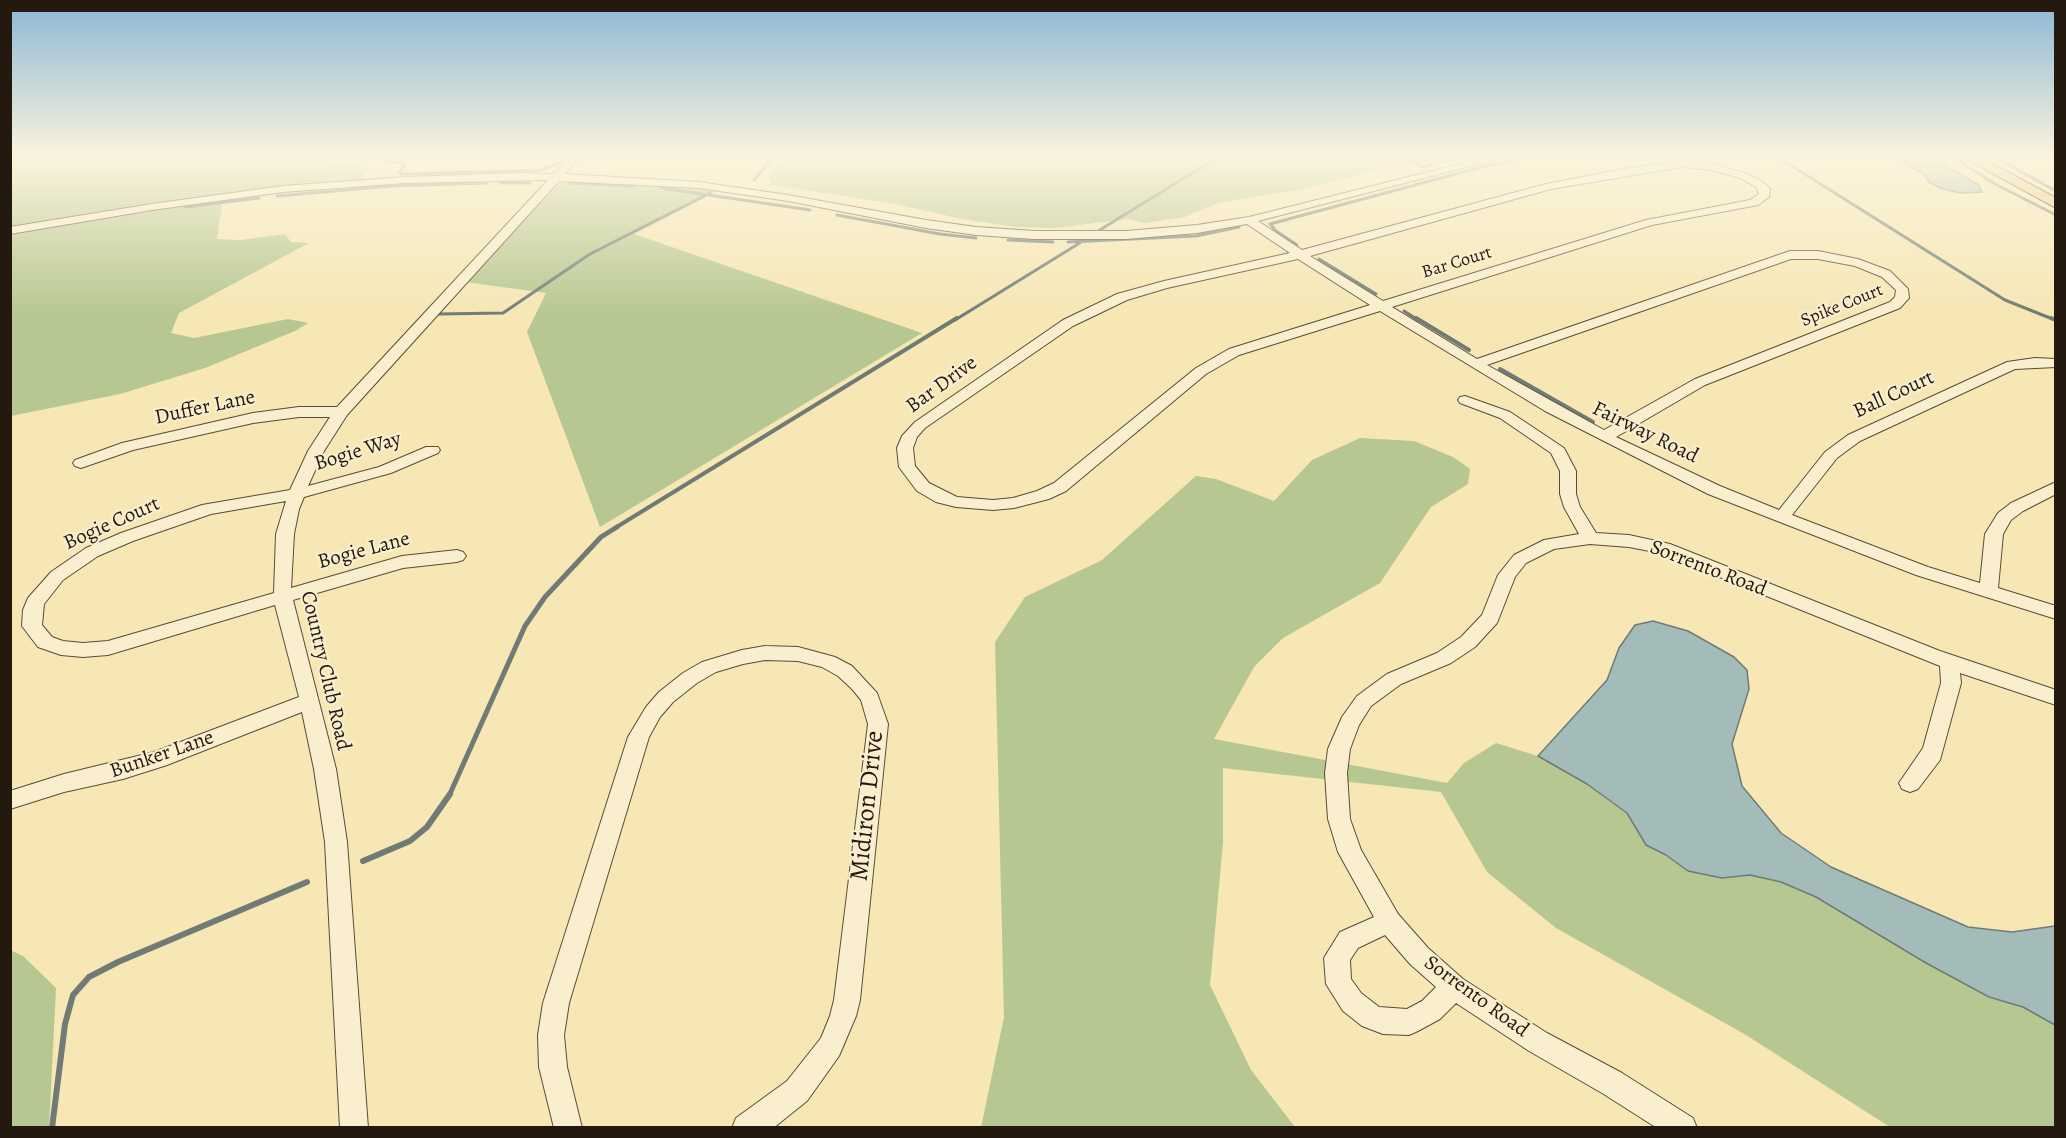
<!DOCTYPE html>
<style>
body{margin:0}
#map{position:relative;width:2066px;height:1138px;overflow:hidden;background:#f6e7b4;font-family:Alegreya,serif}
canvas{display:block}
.frame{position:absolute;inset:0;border:12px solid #24190e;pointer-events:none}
</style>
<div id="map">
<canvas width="2066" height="1138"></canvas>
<div class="frame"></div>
</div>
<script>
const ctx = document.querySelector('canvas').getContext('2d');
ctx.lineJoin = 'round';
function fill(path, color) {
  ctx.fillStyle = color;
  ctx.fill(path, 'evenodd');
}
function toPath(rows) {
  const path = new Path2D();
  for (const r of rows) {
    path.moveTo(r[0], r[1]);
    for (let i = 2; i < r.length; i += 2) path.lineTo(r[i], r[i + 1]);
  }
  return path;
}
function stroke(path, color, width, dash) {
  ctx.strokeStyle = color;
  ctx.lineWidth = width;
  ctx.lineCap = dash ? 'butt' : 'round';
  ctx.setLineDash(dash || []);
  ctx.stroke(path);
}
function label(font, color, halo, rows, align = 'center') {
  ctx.font = font + ' Alegreya,serif';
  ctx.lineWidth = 4.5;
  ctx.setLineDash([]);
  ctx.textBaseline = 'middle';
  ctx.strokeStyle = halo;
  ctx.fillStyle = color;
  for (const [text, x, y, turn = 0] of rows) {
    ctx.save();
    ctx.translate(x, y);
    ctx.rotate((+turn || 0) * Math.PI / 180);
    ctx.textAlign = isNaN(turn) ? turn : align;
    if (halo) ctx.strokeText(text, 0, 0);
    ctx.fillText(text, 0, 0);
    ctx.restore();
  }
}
fill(toPath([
 [10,156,306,156,371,168,359,181,225,194,11,229],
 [784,156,1395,156,1405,159,1407,156,1434,156,1298,190,1218,203,1185,217,1145,223,1128,219,1055,228,1015,227,962,219,895,204,773,185,768,178],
 [564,179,659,184,720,190,634,234,922,333,600,527,527,332,546,293,465,282],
 [223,198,217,239,240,240,285,234,291,242,309,243,179,313,171,333,194,338,288,319,308,323,295,331,205,368,120,394,11,416,11,233],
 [1360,438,1414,441,1453,457,1470,469,1468,484,1431,507,1380,583,1283,638,1254,667,1214,739,1447,783,1464,763,1496,743,1538,756,1587,784,1627,813,1646,845,1666,855,1688,871,1722,878,1750,875,1781,882,1816,897,1926,963,1989,997,2023,1007,2046,1018,2055,1025,2055,1127,1890,1127,1746,1035,1556,928,1487,872,1441,792,1223,768,1223,842,1210,985,1251,1070,1295,1127,981,1128,1004,1017,995,642,1025,597,1102,560,1196,476,1216,479,1274,501,1312,460],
 [10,950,23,956,56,988,49,1127,11,1127]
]), '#b6c791');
const water = toPath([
 [1891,156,1930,156,1979,185,1982,192,1960,193,1940,188,1929,182,1924,174,1891,156],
 [1653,621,1688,631,1734,657,1747,670,1749,689,1732,744,1742,786,1781,833,1831,867,1968,927,2012,932,2055,926,2055,1025,2023,1007,1989,997,1926,963,1816,897,1781,882,1750,875,1722,878,1688,871,1666,855,1646,845,1627,813,1587,784,1538,756,1607,680,1619,648,1635,625,1653,621]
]);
fill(water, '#a3bcb9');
stroke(water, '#707b75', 1.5);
stroke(toPath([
 [365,156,405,164,399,173,405,174,541,170,557,164,564,156],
 [1776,156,2005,300,2055,320],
 [1951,156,1995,184,2056,215],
 [1993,156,2056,191],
 [1404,158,1423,167,1431,165],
 [1438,163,1468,156],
 [754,180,774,156],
 [501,183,530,183],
 [570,183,633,186],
 [662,188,810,210],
 [277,196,391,186,487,183],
 [186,207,259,198],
 [837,215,940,234,976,238],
 [1098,231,1220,156],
 [1008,240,1053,242],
 [1068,242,1196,236,1239,227],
 [1297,245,1276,231,1270,224,1482,167,1533,156],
 [1319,259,1376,294],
 [1404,311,1418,320],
 [438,314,503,313,590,254,710,193],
 [955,320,1083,241]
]), '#707b75', 3);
stroke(toPath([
 [1416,318,1469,350],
 [2051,318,2056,320],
 [1500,369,1593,422],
 [615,528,957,318]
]), '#707b75', 4);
stroke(toPath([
 [449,796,525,626,545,597,601,537,617,527]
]), '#707b75', 5);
stroke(toPath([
 [363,861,410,841,427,827,450,794],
 [52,1128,65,1024,73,995,89,977,118,962,307,882]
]), '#707b75', 6);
const minor = toPath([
 [570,156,581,156,565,174,699,182,788,195,926,220,976,227,1034,231,1126,231,1197,225,1249,217,1492,156,1509,156,1258,221,1302,250,1546,184,1624,169,1682,161,1712,164,1748,174,1764,183,1770,189,1769,197,1758,205,1652,225,1392,307,1477,359,1790,251,1818,251,1858,259,1890,271,1908,289,1909,298,1900,308,1705,385,1616,437,1720,486,1779,510,1825,452,1848,435,2007,362,2035,358,2056,359,2056,367,2015,369,1860,441,1837,458,1792,515,1928,567,1980,583,1985,534,1998,513,2011,503,2056,482,2056,494,2023,511,2011,520,2003,534,1998,588,2056,606,2056,619,1916,575,1708,494,1545,411,1380,311,1239,355,1206,374,1066,491,1049,499,1014,508,993,510,956,507,936,502,917,491,899,467,897,448,902,436,915,422,1063,320,1117,294,1164,281,1290,253,1247,224,1197,233,1126,239,1034,239,976,235,926,228,788,201,699,188,559,181,347,415,324,451,308,486,379,467,426,447,438,447,440,450,438,453,391,473,304,497,299,509,294,534,291,588,402,556,457,550,463,552,466,556,463,560,457,562,403,568,293,600,336,769,347,842,368,1128,340,1128,325,842,314,769,302,712,167,765,123,779,64,792,10,809,10,791,64,774,154,752,299,697,275,605,108,655,83,657,61,655,38,647,22,626,23,610,28,598,51,572,86,548,121,533,202,505,290,490,308,451,330,417,299,417,253,423,133,450,81,468,75,466,73,463,75,460,122,443,253,413,299,407,337,407,548,180,405,183,283,192,152,210,10,234,10,227,152,204,283,186,405,177,520,173,554,174,570,156],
 [1682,167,1711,170,1740,178,1756,187,1759,194,1750,200,1646,220,1383,301,1310,256,1551,189,1682,167],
 [1298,259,1370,305,1229,349,1196,368,1054,483,1037,491,1013,498,993,500,957,497,929,483,915,466,913,448,917,437,925,428,1073,326,1127,300,1167,288,1298,259],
 [1791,259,1818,259,1855,266,1882,277,1896,290,1895,297,1890,302,1695,379,1604,430,1487,365,1791,259],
 [286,501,276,534,274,593,108,641,83,643,63,641,52,637,42,625,44,604,63,580,98,556,133,541,211,514,286,501],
 [1465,396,1510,412,1564,448,1576,471,1576,494,1580,507,1596,533,1629,535,1670,544,1940,651,2056,690,2056,705,1960,673,1961,683,1940,760,1918,789,1910,792,1902,789,1899,783,1923,748,1941,683,1940,666,1660,553,1629,547,1590,544,1554,549,1526,563,1515,577,1497,623,1475,647,1451,663,1401,684,1371,706,1359,725,1350,749,1347,773,1350,819,1361,850,1398,914,1428,948,1463,979,1547,1033,1622,1073,1693,1118,1697,1128,1657,1128,1602,1093,1529,1051,1456,1003,1440,1019,1418,1031,1409,1035,1383,1034,1362,1026,1343,1011,1326,984,1324,958,1340,932,1374,917,1338,852,1328,819,1325,773,1328,749,1342,717,1357,696,1387,674,1437,653,1461,637,1482,615,1498,575,1514,555,1544,540,1579,534,1564,507,1560,494,1560,471,1551,453,1500,418,1460,403,1458,400,1460,397,1465,396],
 [1385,935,1410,964,1436,987,1422,1001,1407,1009,1379,1007,1361,993,1351,979,1350,960,1358,948,1385,935],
 [765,646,798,647,835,657,852,666,877,693,888,724,860,1000,856,1016,839,1056,807,1101,777,1125,773,1128,732,1128,736,1118,787,1081,821,1038,830,1016,834,1000,868,724,861,700,852,689,838,676,822,667,798,661,765,660,743,664,716,672,697,683,673,702,660,717,649,737,569,1003,564,1035,567,1067,582,1128,554,1128,539,1067,538,1035,543,1003,628,737,646,707,659,692,683,673,702,662,742,650,765,646]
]);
const major = toPath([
 [1961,156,1978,156,2056,198,2056,208,1961,156]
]);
stroke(minor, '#584c38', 2);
stroke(major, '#24190e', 2);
fill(minor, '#f9efce');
fill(major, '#ebc47a');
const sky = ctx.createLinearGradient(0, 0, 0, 315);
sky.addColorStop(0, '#8cb7d5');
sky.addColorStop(0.5, '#fbf4dd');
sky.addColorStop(1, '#fbf4dd00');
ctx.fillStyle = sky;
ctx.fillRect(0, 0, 2066, 315);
label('18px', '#24190e', '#f9efce', [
 ["Bar Court",1457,263,-17],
 ["Spike Court",1842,306,-22]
]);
label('21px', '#24190e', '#f9efce', [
 ["Bar Drive",942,385,-36],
 ["Ball Court",1894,395,-25],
 ["Duffer Lane",205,408,-12],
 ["Fairway Road",1645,433,26],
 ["Bogie Way",358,452,-17],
 ["Bogie Court",112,524,-24],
 ["Bogie Lane",364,551,-15],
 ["Sorrento Road",1708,569,21],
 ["Country Club Road",325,671,77],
 ["Bunker Lane",162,755,-19],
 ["Sorrento Road",1476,997,36]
]);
label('26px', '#24190e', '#f9efce', [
 ["Midiron Drive",868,806,-84]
]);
</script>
